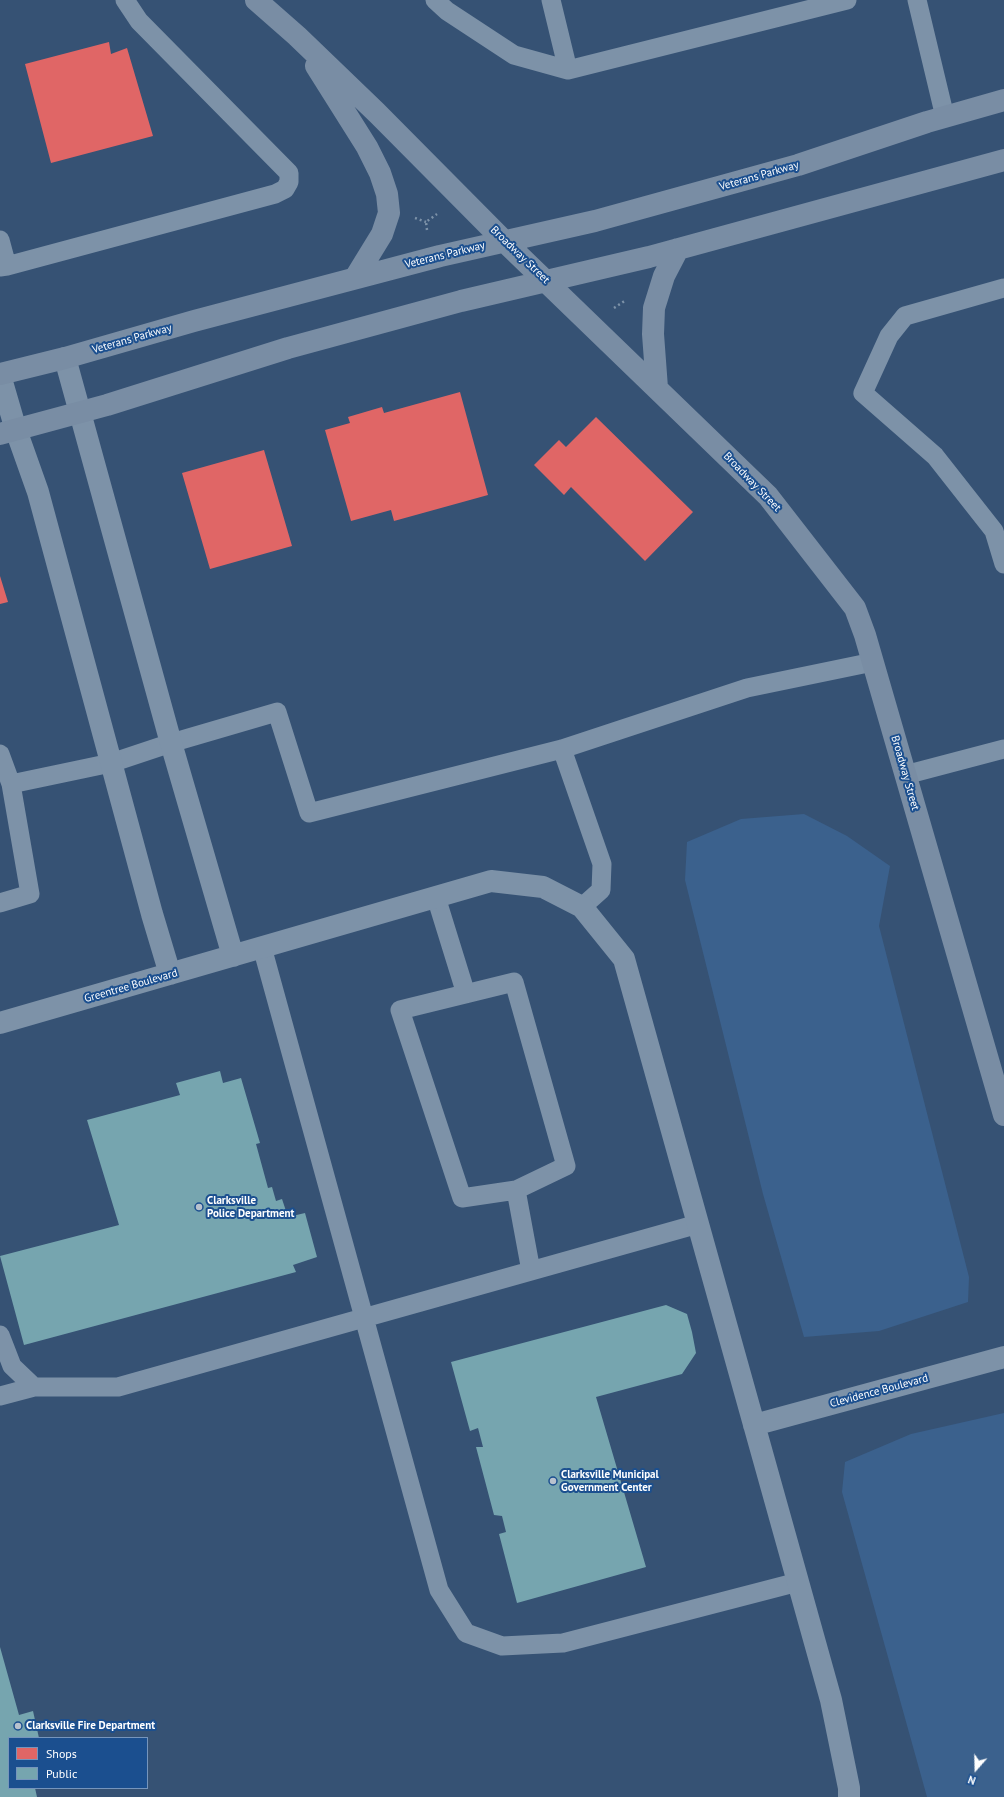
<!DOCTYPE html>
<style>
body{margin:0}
#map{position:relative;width:1004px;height:1797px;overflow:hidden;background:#365274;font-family:"PT Sans",sans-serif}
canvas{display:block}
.legend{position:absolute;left:8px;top:1737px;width:140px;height:52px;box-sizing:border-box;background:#1b4f8f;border:1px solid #7695bc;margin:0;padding:5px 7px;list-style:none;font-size:12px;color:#fff}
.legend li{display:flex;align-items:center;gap:8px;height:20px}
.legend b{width:20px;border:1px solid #7695bc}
.north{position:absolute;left:956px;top:1749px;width:40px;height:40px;-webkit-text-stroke:3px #1b4f8f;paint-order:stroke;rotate:200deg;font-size:11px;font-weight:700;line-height:16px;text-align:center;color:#fff}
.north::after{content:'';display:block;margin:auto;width:14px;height:18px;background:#fff;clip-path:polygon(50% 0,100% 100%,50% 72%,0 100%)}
</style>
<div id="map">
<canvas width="1004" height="1797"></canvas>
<ul class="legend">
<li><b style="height:11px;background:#e06666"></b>Shops</li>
<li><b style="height:11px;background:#76a5af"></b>Public</li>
</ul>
<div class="north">N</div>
</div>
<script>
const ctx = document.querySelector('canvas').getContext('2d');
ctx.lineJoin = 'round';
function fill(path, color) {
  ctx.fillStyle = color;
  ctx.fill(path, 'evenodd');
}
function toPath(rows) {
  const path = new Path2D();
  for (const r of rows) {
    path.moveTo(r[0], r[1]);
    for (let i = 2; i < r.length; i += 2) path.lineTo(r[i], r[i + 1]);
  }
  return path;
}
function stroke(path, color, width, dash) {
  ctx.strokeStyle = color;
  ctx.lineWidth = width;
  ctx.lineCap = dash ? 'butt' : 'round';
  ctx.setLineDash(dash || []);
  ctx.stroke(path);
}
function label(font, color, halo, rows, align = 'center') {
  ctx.font = font + ' "PT Sans",sans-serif';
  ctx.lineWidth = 4;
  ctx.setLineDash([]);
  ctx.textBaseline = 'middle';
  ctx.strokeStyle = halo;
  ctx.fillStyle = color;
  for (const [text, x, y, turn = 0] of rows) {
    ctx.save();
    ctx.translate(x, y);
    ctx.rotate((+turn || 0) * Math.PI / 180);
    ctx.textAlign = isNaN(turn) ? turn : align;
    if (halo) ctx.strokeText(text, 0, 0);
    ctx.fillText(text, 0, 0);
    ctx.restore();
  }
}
fill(toPath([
 [804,814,847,836,890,866,879,926,969,1277,968,1302,879,1331,804,1337,763,1194,685,880,687,842,741,819],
 [1004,1413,1004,1797,927,1797,842,1492,845,1462,911,1434]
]), '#3b618d');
fill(toPath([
 [109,42,111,54,127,48,153,136,51,163,25,64],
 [460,392,488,495,394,521,391,510,351,521,325,430,350,423,348,417,382,407,384,413],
 [596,417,693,512,645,561,571,487,564,495,534,465,559,440,566,447],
 [264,450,292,546,210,569,182,473],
 [0,576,8,602,0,604]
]), '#e06666');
fill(toPath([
 [220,1071,223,1083,241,1078,260,1143,256,1144,268,1188,272,1187,276,1201,282,1199,288,1217,305,1213,317,1257,293,1265,296,1272,24,1345,0,1256,119,1225,87,1120,180,1095,176,1083],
 [666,1305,687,1314,692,1332,696,1353,682,1374,596,1397,646,1567,517,1603,499,1534,506,1532,502,1516,494,1515,476,1447,483,1447,478,1428,470,1431,451,1362],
 [0,1647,19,1715,33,1711,39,1738,9,1738,9,1788,35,1788,37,1797,0,1797]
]), '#76a5af');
stroke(toPath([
 [415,218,426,222],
 [427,230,426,222,437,214],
 [614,308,626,300]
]), '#7d92a8', 2.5, [2, 3]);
stroke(toPath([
 [435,0,447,11,514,55,568,70,847,0],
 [551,0,568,70],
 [917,0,945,117],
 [0,240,7,266,0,267],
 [7,266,275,194,285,189,289,182,289,173,139,21,125,0],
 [1004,288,905,316,889,336,863,393,935,456,994,531,1004,564],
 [562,749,602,864,601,890,582,907],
 [0,754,11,784,30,894,0,903],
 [905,775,1004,749],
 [11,784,111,763,171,743,277,712,309,813,562,749,747,688,873,662],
 [436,897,466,994],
 [262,947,439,1590,466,1633,502,1646,563,1643,798,1582],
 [516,1190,462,1198,400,1010,514,982,566,1166,516,1190,531,1271],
 [0,1335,12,1366,34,1387,118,1387,698,1224],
 [0,1396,34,1387]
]), '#7d92a8', 19);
stroke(toPath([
 [65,358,171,743,233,956],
 [0,375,16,430,38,492,152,914,170,974],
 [0,1023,491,881,543,887,582,907,624,959,831,1700,849,1788,849,1797],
 [754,1425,1004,1357]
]), '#7d92a8', 22);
stroke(toPath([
 [256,0,297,36,377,113,504,241,768,496,855,608,865,635,1004,1115],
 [316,66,367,147,380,173,387,194,389,213,382,234,355,278],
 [0,374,65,358,194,321,440,256,595,221,798,165,927,122,1004,100],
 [657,388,653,334,654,308,664,276,678,249],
 [0,434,107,405,288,348,461,301,649,257,1004,160]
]), '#798da4', 22);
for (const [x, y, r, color] of [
 [199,1207,4,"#b9c2ce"],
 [553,1481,4,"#b9c2ce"],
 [18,1726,4,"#b9c2ce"]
]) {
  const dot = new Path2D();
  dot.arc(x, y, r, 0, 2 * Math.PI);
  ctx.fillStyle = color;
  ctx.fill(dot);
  stroke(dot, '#1b4f8f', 1.5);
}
label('11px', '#fff', '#1b4f8f', [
 ["Veterans Parkway",759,176,-16],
 ["Veterans Parkway",445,255,-14],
 ["Broadway Street",520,255,44],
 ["Veterans Parkway",132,339,-16],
 ["Broadway Street",752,482,46],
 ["Broadway Street",905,773,74],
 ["Greentree Boulevard",131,986,-16],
 ["Clevidence Boulevard",879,1391,-15]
]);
label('bold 11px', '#fff', '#1b4f8f', [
 ["Clarksville",207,1201],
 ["Police Department",207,1214],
 ["Clarksville Municipal",561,1475],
 ["Government Center",561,1488],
 ["Clarksville Fire Department",26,1726]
], 'left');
</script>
